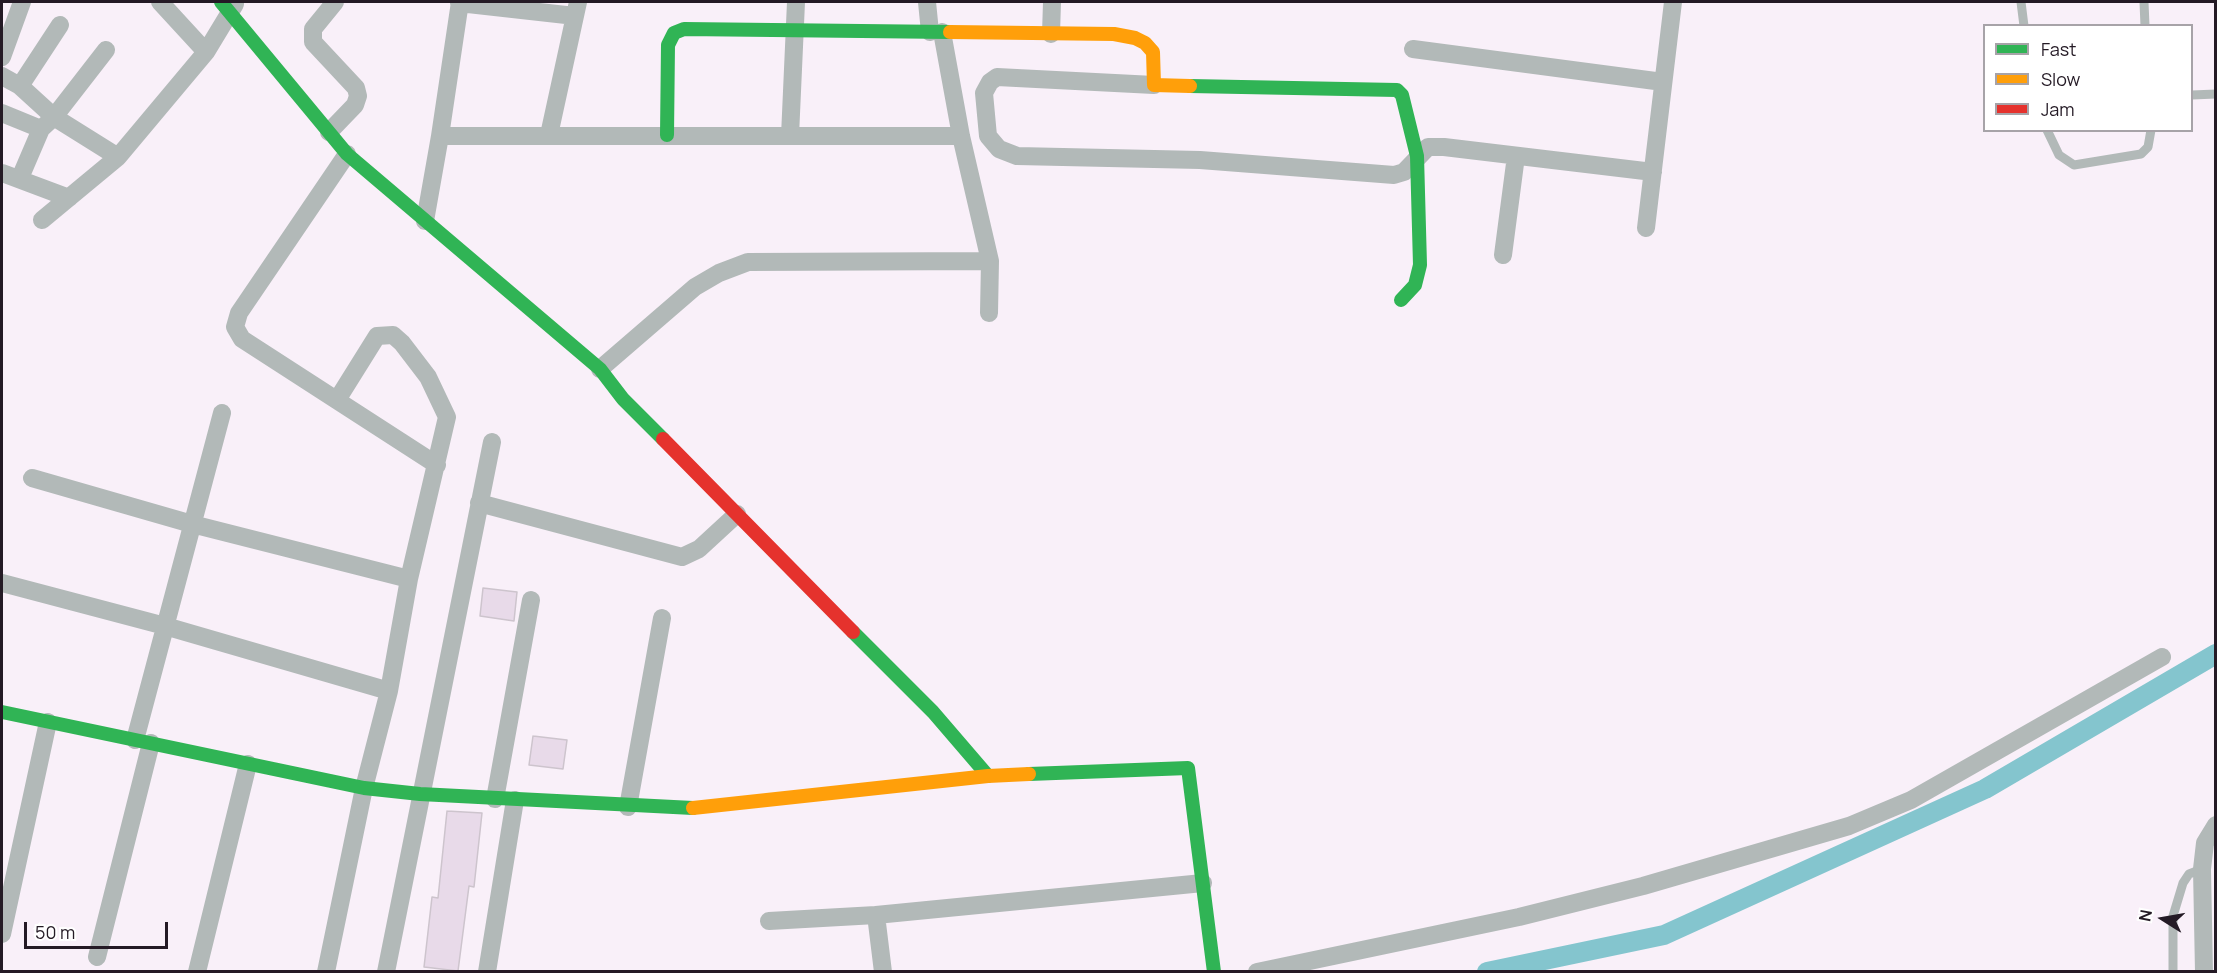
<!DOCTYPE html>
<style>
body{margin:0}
#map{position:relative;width:2217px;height:973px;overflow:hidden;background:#f9f0f9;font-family:Manrope,sans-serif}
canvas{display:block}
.frame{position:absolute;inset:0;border:3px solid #241a25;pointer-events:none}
.legend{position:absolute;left:1983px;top:24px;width:210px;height:108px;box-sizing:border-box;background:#fff;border:2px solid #a7a3a8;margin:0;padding:8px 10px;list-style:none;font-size:18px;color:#241a25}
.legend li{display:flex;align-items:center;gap:12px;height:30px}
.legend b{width:30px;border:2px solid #a7a3a8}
.north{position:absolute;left:2133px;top:889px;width:60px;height:60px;-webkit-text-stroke:4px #fff;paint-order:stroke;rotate:281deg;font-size:16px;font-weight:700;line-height:24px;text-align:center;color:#241a25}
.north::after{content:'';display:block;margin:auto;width:21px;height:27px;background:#241a25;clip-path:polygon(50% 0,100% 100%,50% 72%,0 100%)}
.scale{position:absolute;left:24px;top:922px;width:144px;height:27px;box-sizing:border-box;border:3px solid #241a25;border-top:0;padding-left:8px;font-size:18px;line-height:21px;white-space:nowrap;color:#241a25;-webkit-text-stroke:4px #fff;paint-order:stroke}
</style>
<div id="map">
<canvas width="2217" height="973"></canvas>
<div class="frame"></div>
<ul class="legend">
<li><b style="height:8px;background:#30b455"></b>Fast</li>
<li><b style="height:8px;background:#ff9f0a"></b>Slow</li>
<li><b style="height:8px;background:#e5322d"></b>Jam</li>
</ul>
<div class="north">N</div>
<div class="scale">50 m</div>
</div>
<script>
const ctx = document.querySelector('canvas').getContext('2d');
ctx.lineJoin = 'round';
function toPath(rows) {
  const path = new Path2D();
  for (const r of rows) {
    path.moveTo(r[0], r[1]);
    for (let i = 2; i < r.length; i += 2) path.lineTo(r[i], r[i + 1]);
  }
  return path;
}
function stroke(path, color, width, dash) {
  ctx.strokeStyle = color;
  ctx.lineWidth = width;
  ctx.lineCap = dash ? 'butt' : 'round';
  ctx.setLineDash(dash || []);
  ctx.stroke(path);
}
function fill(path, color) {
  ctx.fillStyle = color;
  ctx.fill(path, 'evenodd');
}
stroke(toPath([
 [1487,972,1664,935,1985,789,2216,654]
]), '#84c5ce', 20);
const building = toPath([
 [483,588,517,592,514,621,480,616,483,588],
 [533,736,567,740,563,769,529,765,533,736],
 [447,811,482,813,474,887,469,886,458,971,424,967,432,897,438,898,447,811]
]);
fill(building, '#e8dae9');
stroke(building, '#cdc4cd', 1.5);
stroke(toPath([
 [2021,2,2024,26],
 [2144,2,2145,26],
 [2192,95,2216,94],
 [2047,130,2059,155,2074,165,2141,154,2148,147,2151,130],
 [2173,972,2173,916,2183,883,2189,874,2202,869]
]), '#b2b9b8', 9);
stroke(toPath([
 [160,2,206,52],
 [927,2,930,32],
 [459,3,575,16],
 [942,32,961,136,990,261,989,313],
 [1051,34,1052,2],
 [1413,49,1663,82],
 [2,57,22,2],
 [2,76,20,86,54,117,118,157],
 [1154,85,997,77,990,82,984,93,988,136,999,149,1017,156,1200,160,1394,175,1404,172,1428,147,1444,147,1653,172],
 [20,86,60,25],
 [2,113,41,129],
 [329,132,355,105,358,96,356,88,313,42,313,29,335,2],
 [549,135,578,2],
 [440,136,460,2],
 [790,136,796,2],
 [347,154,239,313,235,327,242,339,437,465],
 [2,173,69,198],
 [20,178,41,129,54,117,106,50],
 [42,220,118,157,206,52,235,4],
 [425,221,440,136,961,136],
 [1646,228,1673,2],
 [1503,255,1516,156],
 [600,369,695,287,719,273,748,262,990,261],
 [32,478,192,524,409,579],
 [479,503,682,557,699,549,737,514],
 [2,583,165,626,389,691],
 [135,740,222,413],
 [495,799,531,600],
 [628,807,662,618],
 [876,915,883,972],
 [769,921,876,915,1203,883],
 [2,934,48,722],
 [97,957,151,743],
 [197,972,248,764],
 [326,972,364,788,389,691,409,579,447,417,428,377,402,343,393,335,377,336,337,400],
 [386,972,492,442],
 [487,972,515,800],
 [1257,972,1519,917,1643,886,1849,826,1911,800,2162,657],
 [2204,972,2202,869,2205,843,2216,825]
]), '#b2b9b8', 18);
stroke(toPath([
 [221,2,347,154,600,369,623,399,663,439],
 [1190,86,1397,90,1402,95,1417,156,1420,265,1415,285,1401,300],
 [667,135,668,45,674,33,684,29,950,32],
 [853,632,933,712,988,776],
 [2,712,364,788,420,794,693,808],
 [1029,774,1188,768,1214,972]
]), '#30b455', 14);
stroke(toPath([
 [950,32,1114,34,1135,38,1145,43,1153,52,1154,85,1190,86],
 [693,808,988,776,1029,774]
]), '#ff9f0a', 14);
stroke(toPath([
 [663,439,853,632]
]), '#e5322d', 14);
</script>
